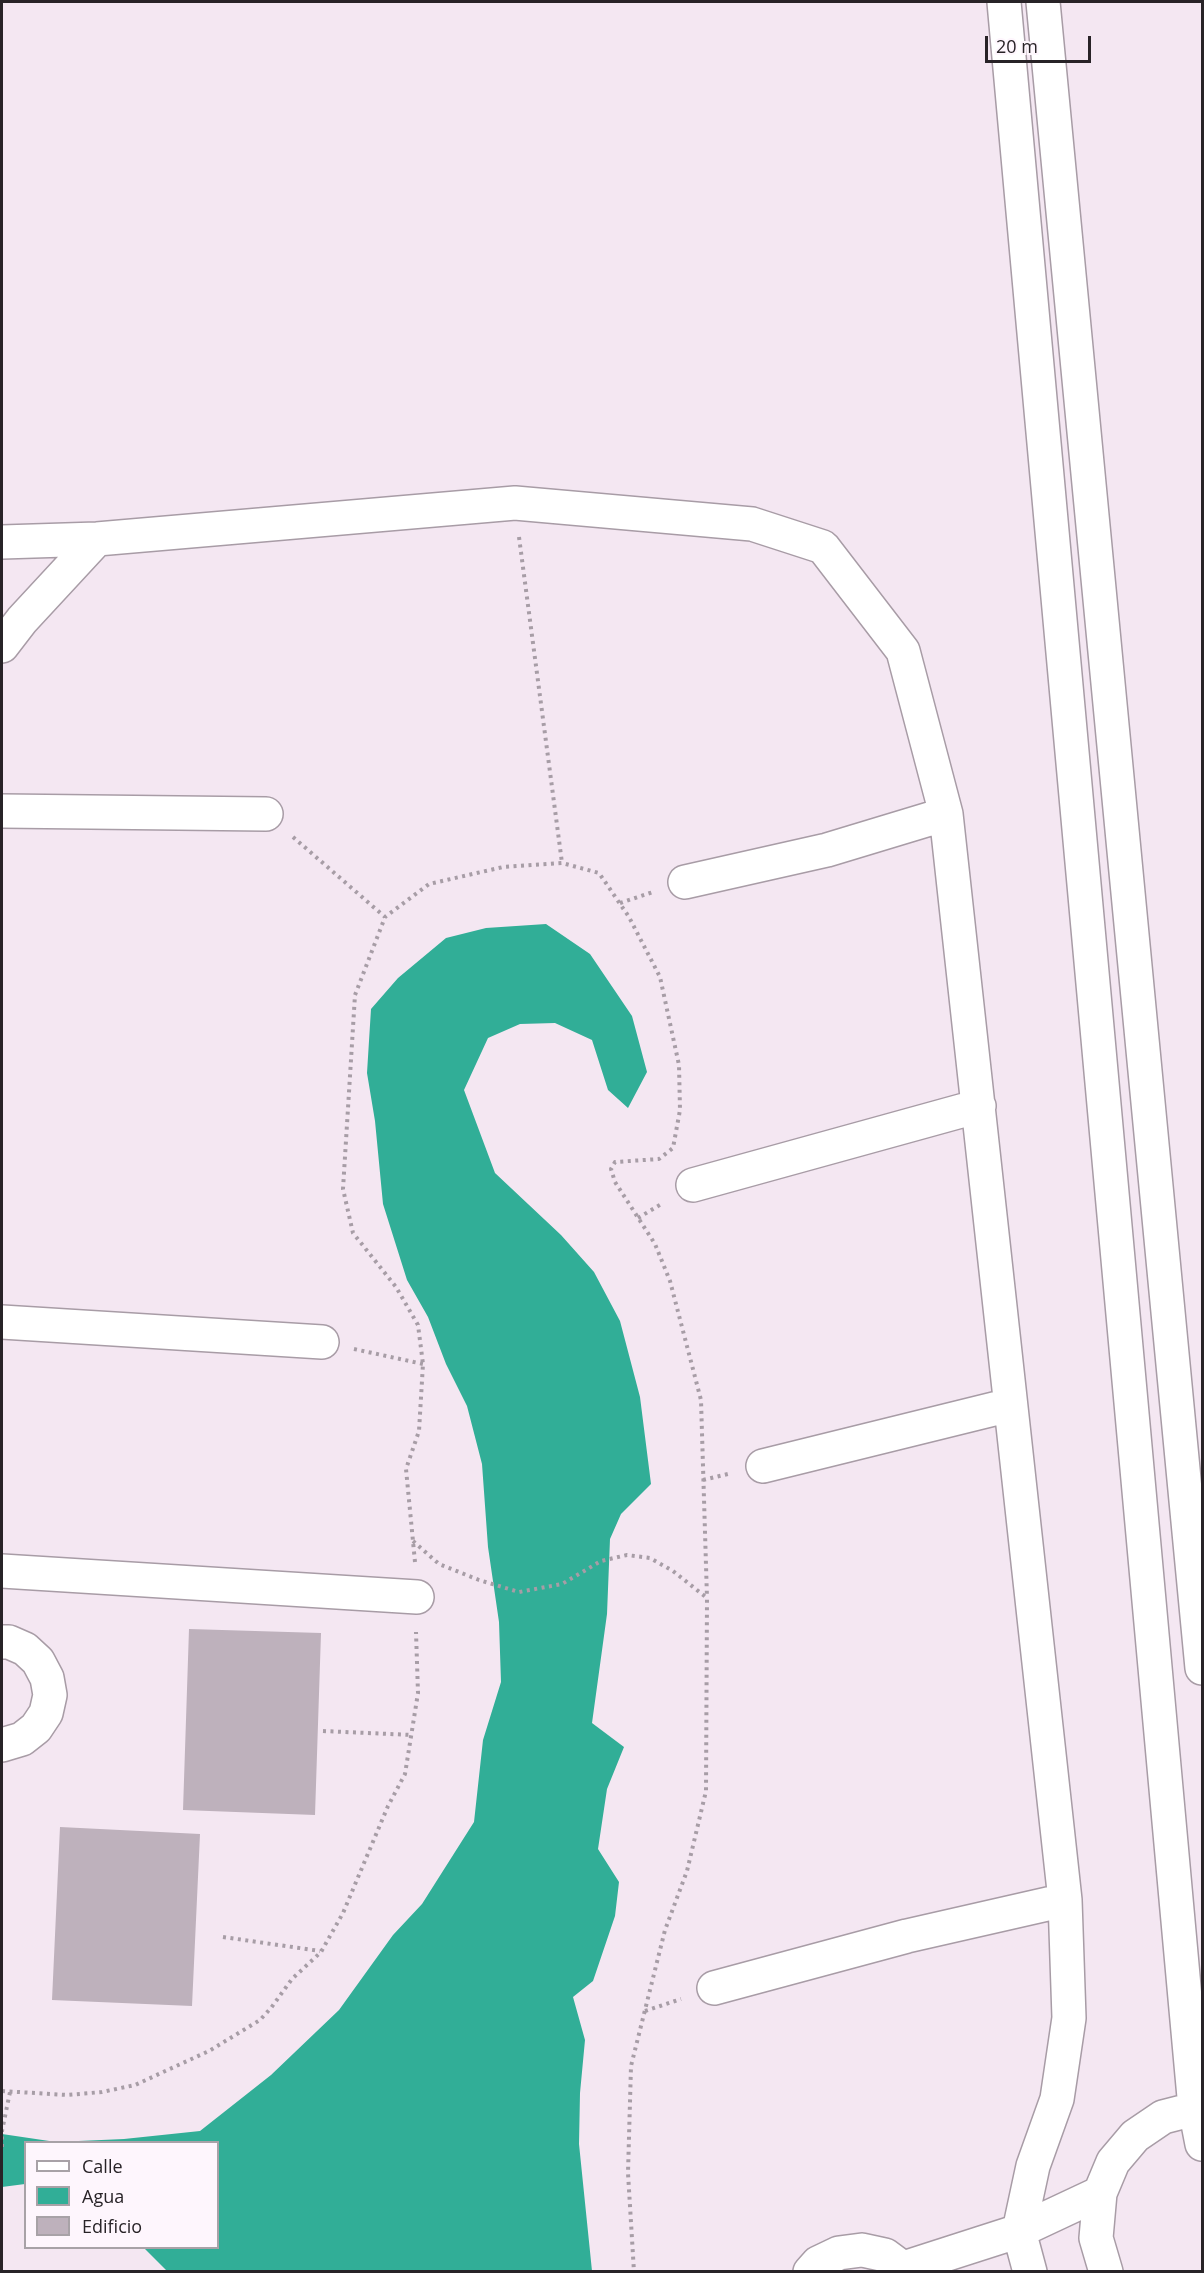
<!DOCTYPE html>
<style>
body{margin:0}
#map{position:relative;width:1204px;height:2273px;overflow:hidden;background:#f4e7f2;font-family:"Open Sans",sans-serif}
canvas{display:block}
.frame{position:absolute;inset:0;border:3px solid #282327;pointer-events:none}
.legend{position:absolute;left:24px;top:2141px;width:195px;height:108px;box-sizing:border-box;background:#fef6fd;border:2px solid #a8a2a7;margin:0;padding:8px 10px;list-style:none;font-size:18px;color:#282327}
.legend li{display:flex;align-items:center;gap:12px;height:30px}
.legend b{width:30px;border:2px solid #a8a2a7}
.scale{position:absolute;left:985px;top:36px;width:106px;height:27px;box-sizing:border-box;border:3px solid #282327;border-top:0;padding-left:8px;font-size:18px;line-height:21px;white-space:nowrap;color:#282327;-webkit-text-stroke:4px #fef6fd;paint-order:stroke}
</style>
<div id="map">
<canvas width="1204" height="2273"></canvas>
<div class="frame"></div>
<ul class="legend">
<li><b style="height:8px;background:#fff"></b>Calle</li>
<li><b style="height:16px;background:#31ae97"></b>Agua</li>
<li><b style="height:16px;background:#beb1bc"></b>Edificio</li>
</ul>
<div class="scale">20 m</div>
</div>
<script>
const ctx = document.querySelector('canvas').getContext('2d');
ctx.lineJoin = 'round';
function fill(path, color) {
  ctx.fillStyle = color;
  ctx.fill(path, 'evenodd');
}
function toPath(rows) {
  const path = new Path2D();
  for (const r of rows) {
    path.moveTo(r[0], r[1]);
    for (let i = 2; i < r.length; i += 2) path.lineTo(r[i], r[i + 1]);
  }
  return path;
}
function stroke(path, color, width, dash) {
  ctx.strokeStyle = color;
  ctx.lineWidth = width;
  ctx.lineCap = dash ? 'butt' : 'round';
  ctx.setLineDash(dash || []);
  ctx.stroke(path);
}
fill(toPath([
 [546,924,590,954,632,1016,647,1072,628,1108,608,1090,592,1040,555,1023,520,1024,488,1038,464,1090,495,1173,561,1235,594,1272,620,1321,640,1397,651,1484,621,1514,610,1539,607,1614,592,1723,624,1747,607,1789,598,1849,619,1882,615,1916,593,1981,573,1997,585,2040,580,2093,579,2144,592,2271,167,2271,144,2248,218,2248,218,2142,26,2142,25,2184,2,2187,2,2134,56,2142,124,2139,200,2131,271,2075,339,2010,393,1935,422,1904,474,1822,483,1740,501,1682,499,1622,488,1547,482,1464,467,1406,446,1364,428,1317,407,1280,383,1204,375,1121,367,1073,371,1009,398,978,446,938,486,928]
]), '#31ae97');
fill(toPath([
 [189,1629,321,1633,315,1815,183,1810],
 [60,1827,200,1834,192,2006,52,2000]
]), '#beb1bc');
const street = toPath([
 [1004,2,1195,2108,1202,2144],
 [1043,2,1202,1668],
 [2,542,97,539,515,503,752,524,823,547,903,651,946,814,1065,1900,1069,2018,1057,2099,1033,2166,1019,2231,1030,2272],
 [2,646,22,620,97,539],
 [2,811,266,814],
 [685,882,827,850,946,814],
 [693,1185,979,1106],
 [2,1322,322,1342],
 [763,1466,1010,1405],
 [2,1571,417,1597],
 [2,1642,9,1642,25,1649,38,1661,47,1678,50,1695,46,1713,36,1728,22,1739,2,1745],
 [714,1988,907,1936,1065,1900],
 [904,2268,1019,2231,1100,2193],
 [810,2272,818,2263,839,2253,862,2250,885,2255,908,2272],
 [1106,2272,1096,2238,1100,2193,1113,2162,1135,2136,1163,2117,1202,2107]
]);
stroke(street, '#a89ca6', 36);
stroke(toPath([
 [519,537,562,863],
 [293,837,385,917],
 [620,903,653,892],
 [638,1218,663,1203],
 [354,1349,423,1364],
 [703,1480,732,1473],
 [413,1541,439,1564,479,1580,519,1592,562,1584,601,1561,627,1555,650,1558,673,1571,707,1598,706,1791,687,1871,665,1930,631,2066,628,2173,634,2272],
 [415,1562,406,1469,419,1431,423,1364,418,1325,396,1287,353,1233,343,1189,355,995,385,917,429,884,503,867,562,863,599,873,629,917,660,977,679,1065,680,1110,673,1148,659,1159,615,1162,611,1169,615,1182,655,1244,670,1281,701,1400,707,1598],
 [323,1731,412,1735],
 [223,1937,320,1951],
 [645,2011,681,1999],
 [2,2091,67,2095,102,2092,135,2085,209,2051,260,2020,271,2008,292,1979,321,1952,343,1913,388,1806,405,1774,418,1693,416,1632],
 [2,2147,2,2131,10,2092]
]), '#a79da6', 4, [3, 4.5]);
stroke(street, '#fff', 33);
</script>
